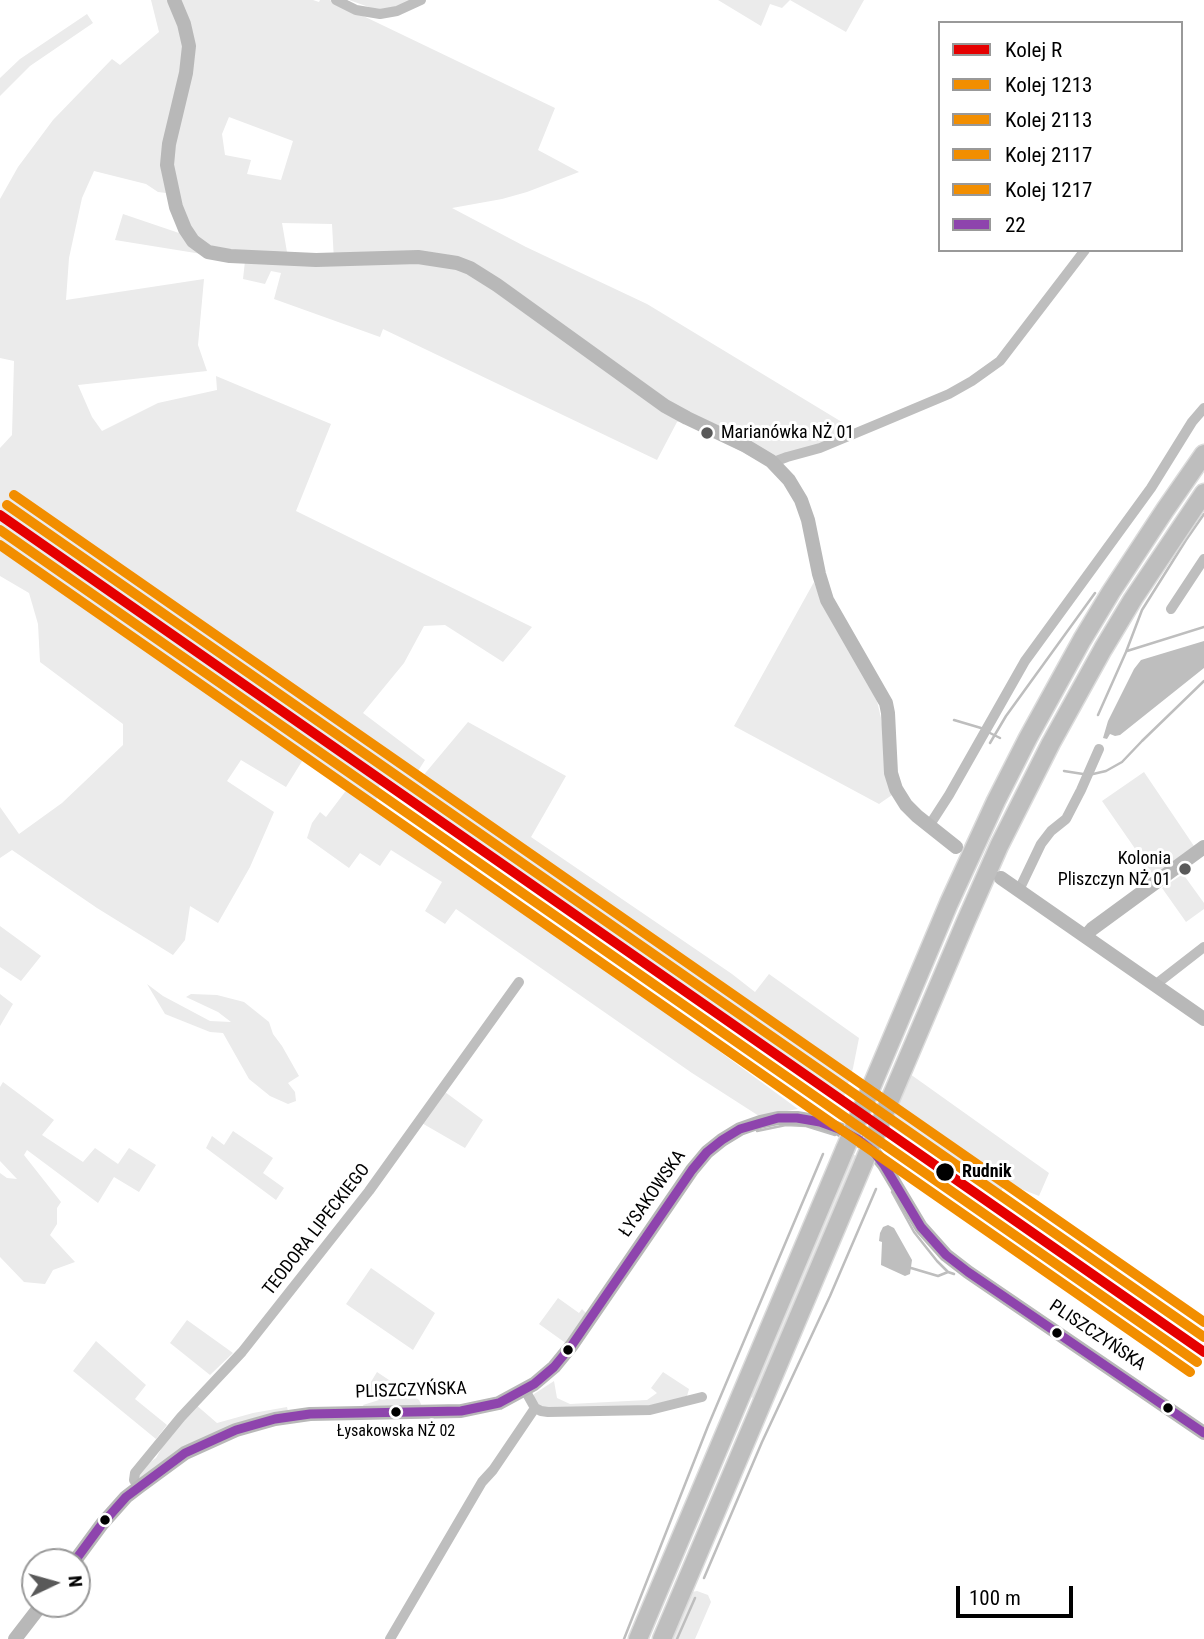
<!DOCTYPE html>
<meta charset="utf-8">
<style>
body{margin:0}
#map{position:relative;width:1204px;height:1639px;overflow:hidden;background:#fff;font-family:"Roboto Condensed",sans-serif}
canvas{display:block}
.legend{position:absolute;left:938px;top:21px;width:245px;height:231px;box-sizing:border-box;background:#fff;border:2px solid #999;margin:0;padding:9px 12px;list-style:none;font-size:21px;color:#000}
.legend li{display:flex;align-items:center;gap:14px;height:35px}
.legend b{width:35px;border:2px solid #999}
.north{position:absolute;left:21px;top:1548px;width:70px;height:70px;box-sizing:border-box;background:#fff;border:2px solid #999;border-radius:50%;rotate:85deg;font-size:19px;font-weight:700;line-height:28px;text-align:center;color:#000}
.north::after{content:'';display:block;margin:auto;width:24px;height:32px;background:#595959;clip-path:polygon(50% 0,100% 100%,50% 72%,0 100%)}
.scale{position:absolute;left:956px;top:1586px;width:117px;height:32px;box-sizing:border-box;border:4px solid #000;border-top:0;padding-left:9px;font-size:21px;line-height:24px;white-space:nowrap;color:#000;-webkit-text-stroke:5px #fff;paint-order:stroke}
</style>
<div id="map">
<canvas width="1204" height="1639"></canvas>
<ul class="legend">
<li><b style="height:9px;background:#e50000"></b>Kolej R</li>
<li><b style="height:9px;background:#f28e00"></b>Kolej 1213</li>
<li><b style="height:9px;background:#f28e00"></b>Kolej 2113</li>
<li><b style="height:9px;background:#f28e00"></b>Kolej 2117</li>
<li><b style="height:9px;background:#f28e00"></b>Kolej 1217</li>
<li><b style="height:9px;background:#8e44ad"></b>22</li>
</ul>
<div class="north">N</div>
<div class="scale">100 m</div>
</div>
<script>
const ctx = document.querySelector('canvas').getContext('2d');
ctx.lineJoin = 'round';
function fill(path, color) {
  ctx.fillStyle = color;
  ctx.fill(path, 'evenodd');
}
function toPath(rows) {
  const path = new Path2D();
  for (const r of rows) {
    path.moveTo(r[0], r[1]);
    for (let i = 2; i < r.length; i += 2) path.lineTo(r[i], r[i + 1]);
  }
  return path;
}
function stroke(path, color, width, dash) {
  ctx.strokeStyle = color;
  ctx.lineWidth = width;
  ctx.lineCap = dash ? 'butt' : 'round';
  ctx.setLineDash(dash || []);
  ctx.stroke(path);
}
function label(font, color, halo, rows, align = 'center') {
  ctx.font = font + ' "Roboto Condensed",sans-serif';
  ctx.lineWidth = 6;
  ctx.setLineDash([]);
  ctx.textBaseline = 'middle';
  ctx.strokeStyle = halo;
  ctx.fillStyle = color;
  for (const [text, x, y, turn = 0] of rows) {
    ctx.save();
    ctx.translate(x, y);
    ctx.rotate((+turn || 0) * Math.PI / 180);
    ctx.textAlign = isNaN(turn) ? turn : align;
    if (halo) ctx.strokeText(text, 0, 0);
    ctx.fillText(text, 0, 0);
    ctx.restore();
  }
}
fill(toPath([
 [151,0,313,0,319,2,320,0,330,0,555,108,538,150,579,172,527,192,502,199,452,208,526,247,647,304,860,433,770,467,683,420,677,422,657,460,383,329,380,337,274,299,281,273,271,271,265,284,243,279,245,261,115,240,123,214,179,233,166,193,158,192,146,184,94,171,82,198,69,258,66,300,204,279,198,345,207,371,78,385,92,417,102,431,158,403,217,390,216,376,331,424,296,511,532,627,503,662,445,625,424,626,404,663,363,713,425,760,418,771,422,777,468,722,566,776,531,837,732,974,755,992,769,974,859,1038,853,1068,844,1097,383,775,377,794,376,806,495,886,494,891,573,944,798,1109,759,1116,692,1073,456,909,445,924,425,911,442,882,391,850,380,866,360,853,349,868,307,838,312,823,320,812,326,817,348,788,304,758,286,787,241,760,227,781,274,812,250,867,218,923,190,906,185,940,173,955,97,908,12,850,0,858,0,807,19,834,62,803,123,745,123,724,40,662,38,624,29,593,0,576,0,448,12,435,14,361,0,358,0,199,18,167,53,120,112,59,120,65,159,32],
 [229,117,293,141,281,180,247,174,251,160,225,155,222,134],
 [282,223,332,224,334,261,287,252],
 [349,0,414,0,405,6,380,11],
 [718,0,790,0,782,8,770,4,761,26],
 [790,0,864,0,846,32],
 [87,14,93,23,30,66,0,96,0,78,20,59],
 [814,582,818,593,877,701,881,718,892,795,879,804,734,726],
 [1144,772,1194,846,1154,876,1102,801],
 [1183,874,1204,903,1204,909,1186,922,1162,888],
 [0,926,41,956,21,981,0,967],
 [147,984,163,996,210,1021,231,1022,218,1012,186,997,191,994,217,995,244,1002,269,1022,273,1034,282,1046,299,1076,288,1083,295,1092,296,1101,288,1104,270,1096,249,1079,223,1033,210,1032,165,1014],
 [0,994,13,1004,0,1026],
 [910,1074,1049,1173,1039,1196,1011,1185,1003,1188,997,1198,889,1125],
 [3,1082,54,1120,42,1135,83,1162,95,1148,118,1164,129,1148,156,1165,139,1192,114,1177,98,1203,27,1150,24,1155,61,1202,57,1208,57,1224,50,1235,75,1262,53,1270,45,1284,24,1282,0,1257,0,1173,7,1178,17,1179,0,1161,0,1087],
 [445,1092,483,1120,465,1148,420,1122],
 [233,1131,273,1158,263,1173,284,1188,276,1200,206,1148,212,1136,224,1145],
 [853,1154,856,1156,850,1173,848,1187,758,1400,746,1395,837,1182,846,1170],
 [371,1268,435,1313,413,1350,346,1304],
 [558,1298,579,1313,582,1309,587,1314,567,1344,539,1324],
 [187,1320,233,1353,210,1375,170,1343],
 [96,1341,146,1385,135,1399,167,1425,156,1439,73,1371],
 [377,1372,419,1400,421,1404,420,1407,365,1409,363,1405,379,1400,366,1390],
 [663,1372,689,1389,687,1396,650,1407,542,1409,533,1402,534,1394,554,1381,557,1398,570,1404,647,1400,657,1393,651,1388],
 [195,1404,217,1423,253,1413,287,1407,288,1411,140,1480,138,1476,146,1465,156,1458,168,1437],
 [697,1591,708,1595,711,1602,695,1639,671,1639,692,1592]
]), '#ebebeb');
fill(toPath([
 [1204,641,1204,668,1120,735,1115,736,1110,734,1107,739,1103,738,1108,721,1134,669,1141,660],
 [888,1225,894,1228,912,1260,910,1274,905,1276,881,1265,882,1242,879,1241,880,1233,883,1227]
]), '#bebebe');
stroke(toPath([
 [1127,651,1204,627],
 [1098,715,1126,652,1142,610,1186,540,1204,514],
 [954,720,981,728],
 [990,733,1000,738],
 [990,743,1006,716,1095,593],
 [1064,771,1083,774],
 [1093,774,1106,771,1122,762,1142,741,1204,681],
 [757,1131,786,1125,806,1126,835,1135],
 [892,1192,914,1232,937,1261,948,1272],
 [911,1268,938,1276,948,1272,954,1274],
 [704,1578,762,1442,830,1296,876,1189],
 [624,1639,708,1426,823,1154],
 [677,1639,695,1598]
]), '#bebebe', 2.5);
const highway = toPath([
 [868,1095,949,903,996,801,1028,738,1082,640,1111,592,1165,510,1204,454],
 [887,1107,966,921,999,846,1051,743,1103,649,1133,599,1204,493],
 [638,1639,845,1149],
 [662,1639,864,1162]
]);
stroke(highway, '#dbdbdb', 21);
stroke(toPath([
 [336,0,356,10,380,14,397,11,421,0],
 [774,464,779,460,787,457,820,448,880,423,949,394,972,381,1000,361,1085,250],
 [1171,609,1204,559],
 [929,826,949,795,1025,661,1151,488,1192,422,1204,408],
 [1019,890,1041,844,1051,831,1066,819,1081,790,1099,749],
 [1155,985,1204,947],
 [525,1390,535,1408,541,1411,548,1412,650,1410,702,1397],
 [139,1487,134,1480,135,1473,181,1417,242,1352,369,1191,519,982],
 [390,1639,482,1482,493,1470,535,1408]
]), '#bebebe', 10);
stroke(toPath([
 [174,0,184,24,189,46,186,73,169,144,167,165,176,207,185,229,193,241,208,252,230,256,316,260,418,257,457,263,470,268,497,285,665,406,687,418,746,446,771,461,789,480,801,500,808,520,819,574,827,600,886,703,888,713,891,773,896,789,906,805,917,816,956,847],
 [1001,878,1204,1019],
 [1086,936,1092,929,1204,847],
 [74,1562,102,1524,126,1497,139,1487,185,1453,236,1430,275,1419,310,1414,461,1411,499,1403,534,1384,554,1367,572,1345,692,1170,707,1152,722,1140,740,1129,760,1122,778,1118,797,1118,820,1122,839,1129,859,1140,873,1151,884,1165,921,1227,946,1255,968,1272,1204,1433],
 [15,1639,42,1604]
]), '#b8b8b8', 14);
stroke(highway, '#bebebe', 18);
const highwayBridge = toPath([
 [845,1149,868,1095],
 [864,1162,887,1107]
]);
stroke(highwayBridge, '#dbdbdb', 21, []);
stroke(highwayBridge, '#bebebe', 18);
stroke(toPath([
 [74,1562,102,1524,126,1497,185,1453,236,1430,275,1419,310,1414,461,1411,499,1403,534,1384,554,1367,572,1345,692,1170,707,1152,722,1140,740,1129,778,1118,797,1118,820,1122,839,1129,859,1140,873,1151,884,1165,921,1227,946,1255,968,1272,1204,1433]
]), '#8e44ad', 9);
stroke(toPath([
 [0,515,1204,1352]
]), '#e50000', 10);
stroke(toPath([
 [0,530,1197,1362]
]), '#f28e00', 10);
stroke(toPath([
 [7,505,1204,1337]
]), '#f28e00', 10);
stroke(toPath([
 [0,545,1190,1372]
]), '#f28e00', 10);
stroke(toPath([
 [14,495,1204,1322]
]), '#f28e00', 10);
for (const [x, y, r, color] of [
 [707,433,7,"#595959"],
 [1185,869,7,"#595959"],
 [945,1172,10,"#000"],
 [1057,1333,6,"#000"],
 [568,1350,6,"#000"],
 [1168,1408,6,"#000"],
 [396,1412,6,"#000"],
 [105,1520,6,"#000"]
]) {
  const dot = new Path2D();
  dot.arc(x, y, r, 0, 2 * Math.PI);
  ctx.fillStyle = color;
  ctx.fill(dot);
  stroke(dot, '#fff', 2.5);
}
label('16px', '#000', '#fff', [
 ["Łysakowska NŻ 02",396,1432]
]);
label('18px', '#000', '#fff', [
 ["Marianówka NŻ 01",721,433],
 ["Kolonia",1171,859,"right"],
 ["Pliszczyn NŻ 01",1171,880,"right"]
], 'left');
label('bold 18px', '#000', '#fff', [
 ["Rudnik",962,1172]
], 'left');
label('18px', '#000', '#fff', [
 ["ŁYSAKOWSKA",653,1194,-55],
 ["TEODORA LIPECKIEGO",317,1230,-52],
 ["PLISZCZYŃSKA",1097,1336,34],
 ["PLISZCZYŃSKA",411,1391,-2]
]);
</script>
